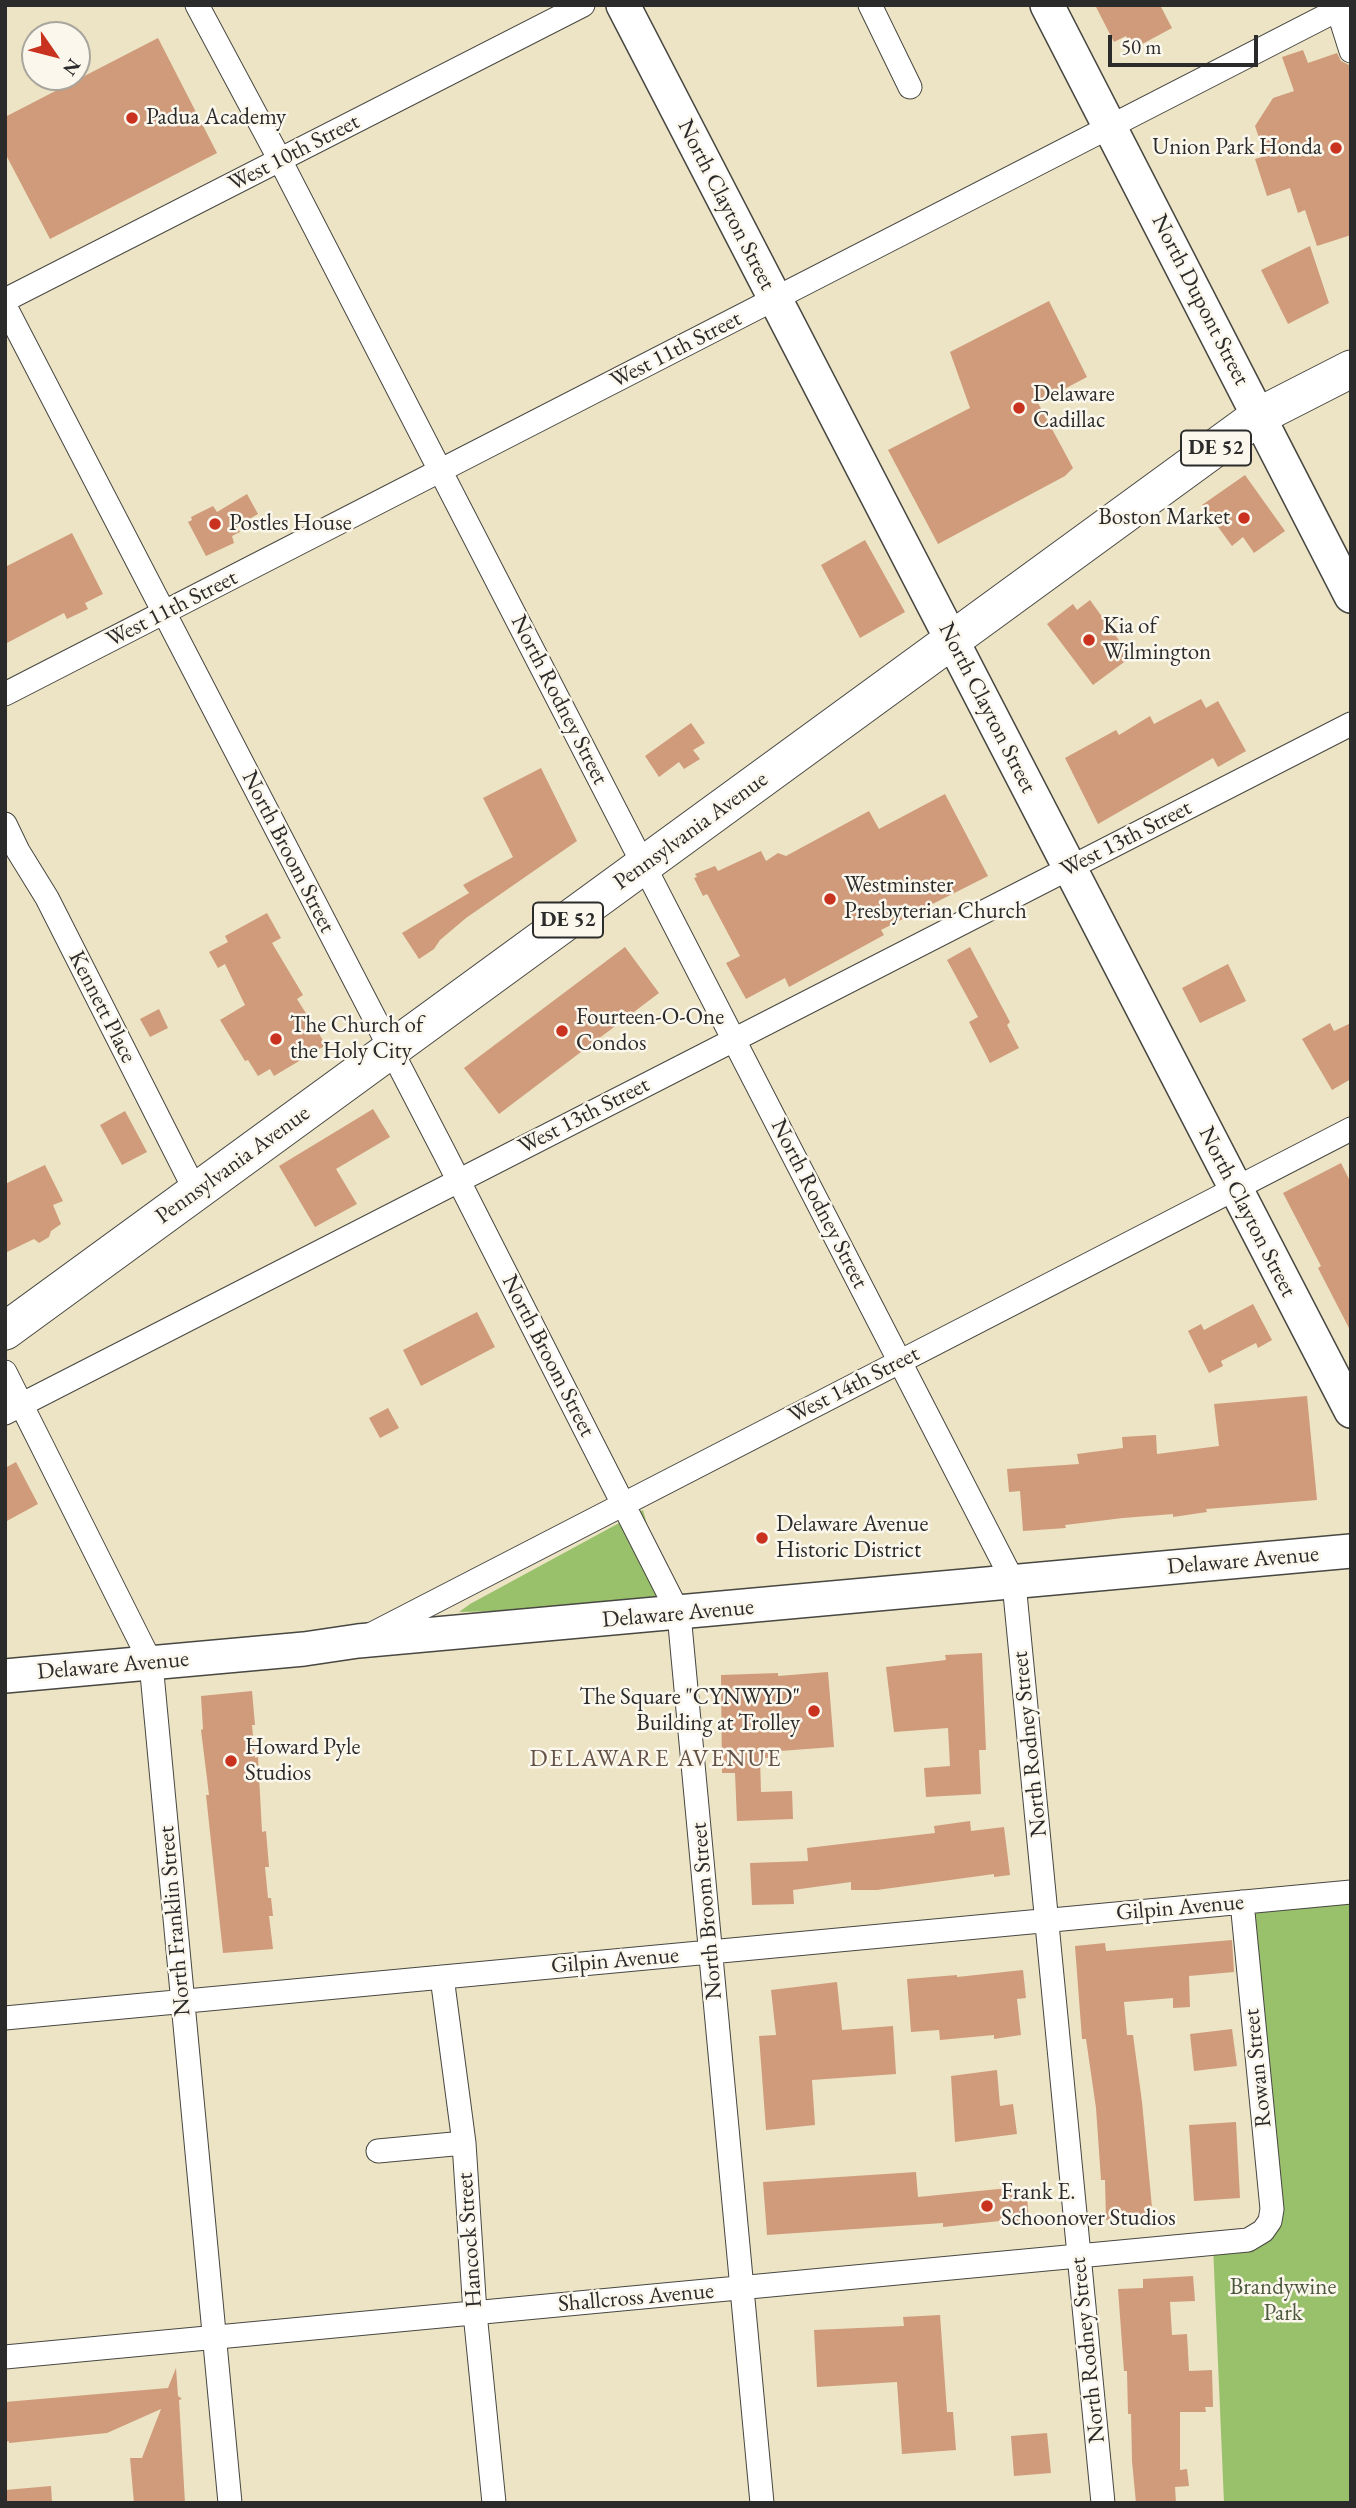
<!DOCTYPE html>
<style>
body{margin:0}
#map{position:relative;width:1356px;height:2508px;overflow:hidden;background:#ece4c4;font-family:"EB Garamond",serif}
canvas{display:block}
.frame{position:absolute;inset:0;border:7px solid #2b2b2b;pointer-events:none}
.north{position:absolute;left:21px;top:21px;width:70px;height:70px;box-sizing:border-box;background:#fbf7ec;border:2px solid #a8a59f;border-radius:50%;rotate:125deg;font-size:19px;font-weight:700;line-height:28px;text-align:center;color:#2b2b2b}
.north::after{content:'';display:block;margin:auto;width:24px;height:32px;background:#c8321e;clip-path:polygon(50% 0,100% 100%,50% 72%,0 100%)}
.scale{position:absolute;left:1108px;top:35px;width:150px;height:32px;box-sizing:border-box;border:4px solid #2b2b2b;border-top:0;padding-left:9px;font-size:21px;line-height:24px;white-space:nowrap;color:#2b2b2b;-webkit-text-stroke:5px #fbf7ec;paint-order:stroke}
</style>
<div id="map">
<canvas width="1356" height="2508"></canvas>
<div class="frame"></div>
<div class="north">N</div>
<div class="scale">50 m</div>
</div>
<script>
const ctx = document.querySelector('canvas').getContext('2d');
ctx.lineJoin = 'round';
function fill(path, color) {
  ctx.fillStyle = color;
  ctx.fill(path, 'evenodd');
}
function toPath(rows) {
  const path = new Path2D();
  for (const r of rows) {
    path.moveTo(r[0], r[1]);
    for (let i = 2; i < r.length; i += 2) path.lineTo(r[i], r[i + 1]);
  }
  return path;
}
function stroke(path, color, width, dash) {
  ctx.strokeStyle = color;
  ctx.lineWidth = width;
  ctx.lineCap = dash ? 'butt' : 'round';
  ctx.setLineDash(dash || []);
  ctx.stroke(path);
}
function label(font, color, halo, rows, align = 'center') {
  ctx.font = font + ' "EB Garamond",serif';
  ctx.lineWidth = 5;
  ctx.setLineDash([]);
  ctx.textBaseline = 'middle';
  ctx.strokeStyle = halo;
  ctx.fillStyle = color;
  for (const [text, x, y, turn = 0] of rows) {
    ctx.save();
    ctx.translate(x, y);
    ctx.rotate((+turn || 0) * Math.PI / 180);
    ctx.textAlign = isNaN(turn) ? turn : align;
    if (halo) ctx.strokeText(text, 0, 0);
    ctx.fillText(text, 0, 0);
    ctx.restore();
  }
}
fill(toPath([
 [643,1510,670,1607,459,1612,470,1604],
 [1351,1892,1351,2503,1224,2503,1213,2245,1263,2231,1242,1902]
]), '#99c16c');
fill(toPath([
 [1095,5,1160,5,1172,28,1133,49,1126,36,1114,42],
 [158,38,217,153,50,239,5,153,5,117],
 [1303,50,1308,63,1337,53,1341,61,1349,65,1351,69,1351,235,1317,246,1305,210,1298,213,1290,188,1267,196,1255,159,1265,156,1255,126,1273,98,1294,91,1282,57],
 [1310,246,1329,303,1288,324,1261,270],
 [1049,301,1087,377,1038,403,1073,468,1065,476,938,544,888,450,970,408,950,352],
 [1245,475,1285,531,1254,553,1243,537,1232,546,1202,505],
 [247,494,258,514,237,526,240,532,232,536,234,543,206,556,188,522,192,520,191,517,213,506,217,512],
 [72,533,103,594,85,603,88,609,67,619,64,613,5,644,5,567],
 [865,540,905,612,860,638,821,565],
 [1090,600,1131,657,1093,685,1047,624,1073,604,1077,610],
 [1201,699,1206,708,1218,701,1246,751,1218,767,1213,758,1098,824,1065,758,1116,730,1119,735,1150,716,1154,724],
 [691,723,705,743,693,750,700,759,684,769,679,762,659,777,645,756],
 [541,768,577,841,466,918,440,940,434,949,419,959,402,933,469,893,463,885,513,857,483,798],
 [945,794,988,876,881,930,884,935,789,987,785,978,746,999,726,963,740,956,707,894,703,896,694,878,697,877,695,874,715,866,718,871,761,851,766,861,778,853,786,856,869,811,879,829],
 [267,913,281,938,272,943,303,995,297,999,326,1045,274,1076,270,1069,258,1076,248,1060,245,1061,220,1020,245,1005,225,964,218,968,209,952,228,942,225,936],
 [625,947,659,993,499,1114,464,1068],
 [970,947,1010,1022,1007,1025,1019,1048,990,1063,969,1022,978,1017,947,960],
 [1228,964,1246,1001,1200,1023,1182,988],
 [159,1009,168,1028,150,1037,140,1019],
 [1330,1023,1334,1031,1351,1023,1351,1079,1332,1090,1302,1039],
 [373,1109,390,1137,336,1169,357,1204,315,1227,279,1166],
 [125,1111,147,1152,122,1165,100,1125],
 [1341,1163,1351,1183,1351,1332,1318,1268,1321,1266,1283,1193],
 [45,1165,63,1201,53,1205,61,1224,51,1231,49,1237,39,1243,34,1239,5,1253,5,1184],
 [1253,1304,1272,1340,1258,1348,1256,1343,1221,1361,1223,1366,1209,1373,1188,1331,1201,1324,1204,1330],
 [477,1312,495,1347,421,1386,403,1350],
 [1307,1396,1317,1500,1206,1509,1207,1512,1173,1517,1173,1514,1123,1518,1065,1525,1066,1528,1023,1531,1020,1491,1009,1492,1007,1469,1079,1464,1077,1454,1123,1448,1122,1437,1156,1435,1157,1454,1219,1446,1214,1404],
 [388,1408,399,1428,380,1438,369,1418],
 [16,1462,38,1504,5,1522,5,1468],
 [982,1653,986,1750,979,1750,981,1794,926,1797,924,1768,950,1766,948,1728,894,1732,886,1667,946,1660,945,1655],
 [828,1672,834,1747,780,1751,780,1758,760,1758,761,1792,792,1791,793,1819,737,1821,735,1773,722,1773,721,1675,778,1673,778,1676],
 [252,1691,255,1725,252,1725,255,1758,258,1757,262,1832,266,1831,269,1867,265,1867,268,1898,271,1898,273,1916,269,1916,273,1949,223,1953,206,1795,209,1795,201,1730,203,1729,201,1696],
 [970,1821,971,1831,1004,1827,1010,1875,994,1877,994,1874,877,1890,851,1890,851,1882,793,1890,794,1904,752,1905,750,1863,808,1861,807,1848,935,1833,934,1826],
 [1232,1940,1234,1972,1189,1976,1190,2007,1173,2008,1173,1998,1124,2002,1127,2035,1133,2035,1142,2102,1153,2218,1106,2220,1105,2180,1101,2180,1096,2108,1086,2039,1082,2039,1075,1946,1105,1943,1106,1951],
 [1023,1970,1026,1998,1017,1999,1021,2035,994,2039,994,2035,940,2040,939,2030,911,2032,907,1979,957,1975,957,1977],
 [837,1982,842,2030,893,2026,896,2074,812,2080,815,2125,766,2130,759,2036,776,2035,771,1990],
 [1232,2029,1237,2066,1194,2071,1190,2034],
 [997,2070,1000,2106,1013,2104,1017,2134,955,2142,951,2076],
 [1236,2122,1240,2198,1194,2201,1189,2125],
 [916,2172,918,2197,1019,2187,1020,2198,1027,2197,1029,2220,1001,2223,1000,2221,943,2227,943,2223,767,2235,763,2182],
 [1193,2276,1195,2301,1170,2302,1172,2335,1187,2334,1189,2371,1212,2370,1213,2407,1205,2407,1206,2412,1180,2412,1180,2470,1187,2469,1189,2486,1175,2487,1176,2503,1136,2503,1132,2461,1131,2414,1128,2414,1127,2371,1124,2371,1118,2289,1143,2288,1143,2279],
 [940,2315,947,2412,953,2412,956,2450,902,2454,897,2382,817,2387,814,2330,904,2326,903,2317],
 [176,2368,178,2396,182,2399,179,2400,185,2503,134,2503,130,2458,142,2458,161,2409,107,2433,9,2443,9,2441,5,2442,5,2402,168,2388],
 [1047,2433,1051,2473,1014,2476,1011,2436],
 [51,2486,52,2503,5,2503,5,2490]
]), '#cf9b7b');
const street = toPath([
 [197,5,280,160,1014,1583,1103,2503],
 [870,5,910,87],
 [1338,10,1351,51],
 [5,300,583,5],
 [5,306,444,1152,679,1614,762,2503],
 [5,694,1347,5],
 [5,824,18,851,47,898,196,1192],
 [5,1372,151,1663,230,2503],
 [5,1413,1351,724],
 [370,1635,1351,1129],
 [442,1977,464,2143,475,2313,494,2503],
 [5,2018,1351,1892],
 [378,2151,464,2143],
 [5,2357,1248,2240,1263,2231,1270,2221,1272,2209,1242,1902]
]);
const secondary = toPath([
 [623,5,1351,1411],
 [1047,5,1351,596],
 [5,1676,304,1649,358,1641,1351,1551]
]);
const primary = toPath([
 [5,1331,1259,416,1351,369]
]);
stroke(street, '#484742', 25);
stroke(secondary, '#484742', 36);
stroke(primary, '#484742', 39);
stroke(street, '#fff', 23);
stroke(secondary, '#fff', 33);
stroke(primary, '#fff', 37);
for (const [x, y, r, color] of [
 [132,118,7,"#c8321e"],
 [1336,148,7,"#c8321e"],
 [1019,408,7,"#c8321e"],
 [1244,518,7,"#c8321e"],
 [215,524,7,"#c8321e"],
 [1089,640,7,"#c8321e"],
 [830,899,7,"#c8321e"],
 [562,1031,7,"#c8321e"],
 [276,1039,7,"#c8321e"],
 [762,1538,7,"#c8321e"],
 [814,1711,7,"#c8321e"],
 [231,1761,7,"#c8321e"],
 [987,2206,7,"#c8321e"]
]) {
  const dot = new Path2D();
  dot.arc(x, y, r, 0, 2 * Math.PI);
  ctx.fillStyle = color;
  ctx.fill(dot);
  stroke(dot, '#fbf7ec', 2.5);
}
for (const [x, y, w] of [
 [1216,448,70],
 [568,920,70]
]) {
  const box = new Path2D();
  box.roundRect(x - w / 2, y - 17.5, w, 35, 5);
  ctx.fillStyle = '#fbf7ec';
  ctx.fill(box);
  stroke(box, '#2b2b2b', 2);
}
label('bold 21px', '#2b2b2b', null, [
 ["DE 52",1216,448],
 ["DE 52",568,920]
]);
label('23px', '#2b2b2b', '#fbf7ec', [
 ["Padua Academy",146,118],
 ["Union Park Honda",1322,148,"right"],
 ["Delaware",1033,395],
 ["Cadillac",1033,421],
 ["Boston Market",1230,518,"right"],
 ["Postles House",229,524],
 ["Kia of",1103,627],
 ["Wilmington",1103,653],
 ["Westminster",844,886],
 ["Presbyterian Church",844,912],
 ["Fourteen-O-One",576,1018],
 ["Condos",576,1044],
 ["The Church of",290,1026],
 ["the Holy City",290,1052],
 ["Delaware Avenue",776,1525],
 ["Historic District",776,1551],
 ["The Square \"CYNWYD\"",800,1698,"right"],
 ["Building at Trolley",800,1724,"right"],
 ["Howard Pyle",245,1748],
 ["Studios",245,1774],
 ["Frank E.",1001,2193],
 ["Schoonover Studios",1001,2219]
], 'left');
label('23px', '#2b2b2b', '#fbf7ec', [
 ["West 10th Street",294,153,-27],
 ["North Clayton Street",726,205,63],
 ["North Dupont Street",1200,300,63],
 ["West 11th Street",676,350,-27],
 ["West 11th Street",172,609,-27],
 ["North Rodney Street",559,700,63],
 ["North Clayton Street",987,708,63],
 ["Pennsylvania Avenue",691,831,-36],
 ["West 13th Street",1126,839,-27],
 ["North Broom Street",288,852,63],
 ["Kennett Place",102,1007,63],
 ["West 13th Street",584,1116,-27],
 ["Pennsylvania Avenue",233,1165,-36],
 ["North Rodney Street",819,1204,63],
 ["North Clayton Street",1247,1212,63],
 ["North Broom Street",548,1356,63],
 ["West 14th Street",854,1385,-27],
 ["Delaware Avenue",1243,1561,-5],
 ["Delaware Avenue",678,1614,-5],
 ["Delaware Avenue",113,1666,-5],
 ["North Rodney Street",1030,1744,-96],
 ["Gilpin Avenue",1180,1908,-5],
 ["North Broom Street",707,1911,-95],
 ["North Franklin Street",175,1921,-95],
 ["Gilpin Avenue",615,1961,-5],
 ["Rowan Street",1258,2068,-96],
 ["Hancock Street",470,2240,-94],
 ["Shallcross Avenue",636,2298,-5],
 ["North Rodney Street",1088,2350,-96]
]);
label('23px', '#4c583e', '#fbf7ec', [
 ["Brandywine",1283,2288],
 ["Park",1283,2314]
]);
ctx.letterSpacing = '2px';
label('24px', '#645247', '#fbf7ec', [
 ["DELAWARE AVENUE",656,1759]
]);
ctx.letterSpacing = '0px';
</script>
